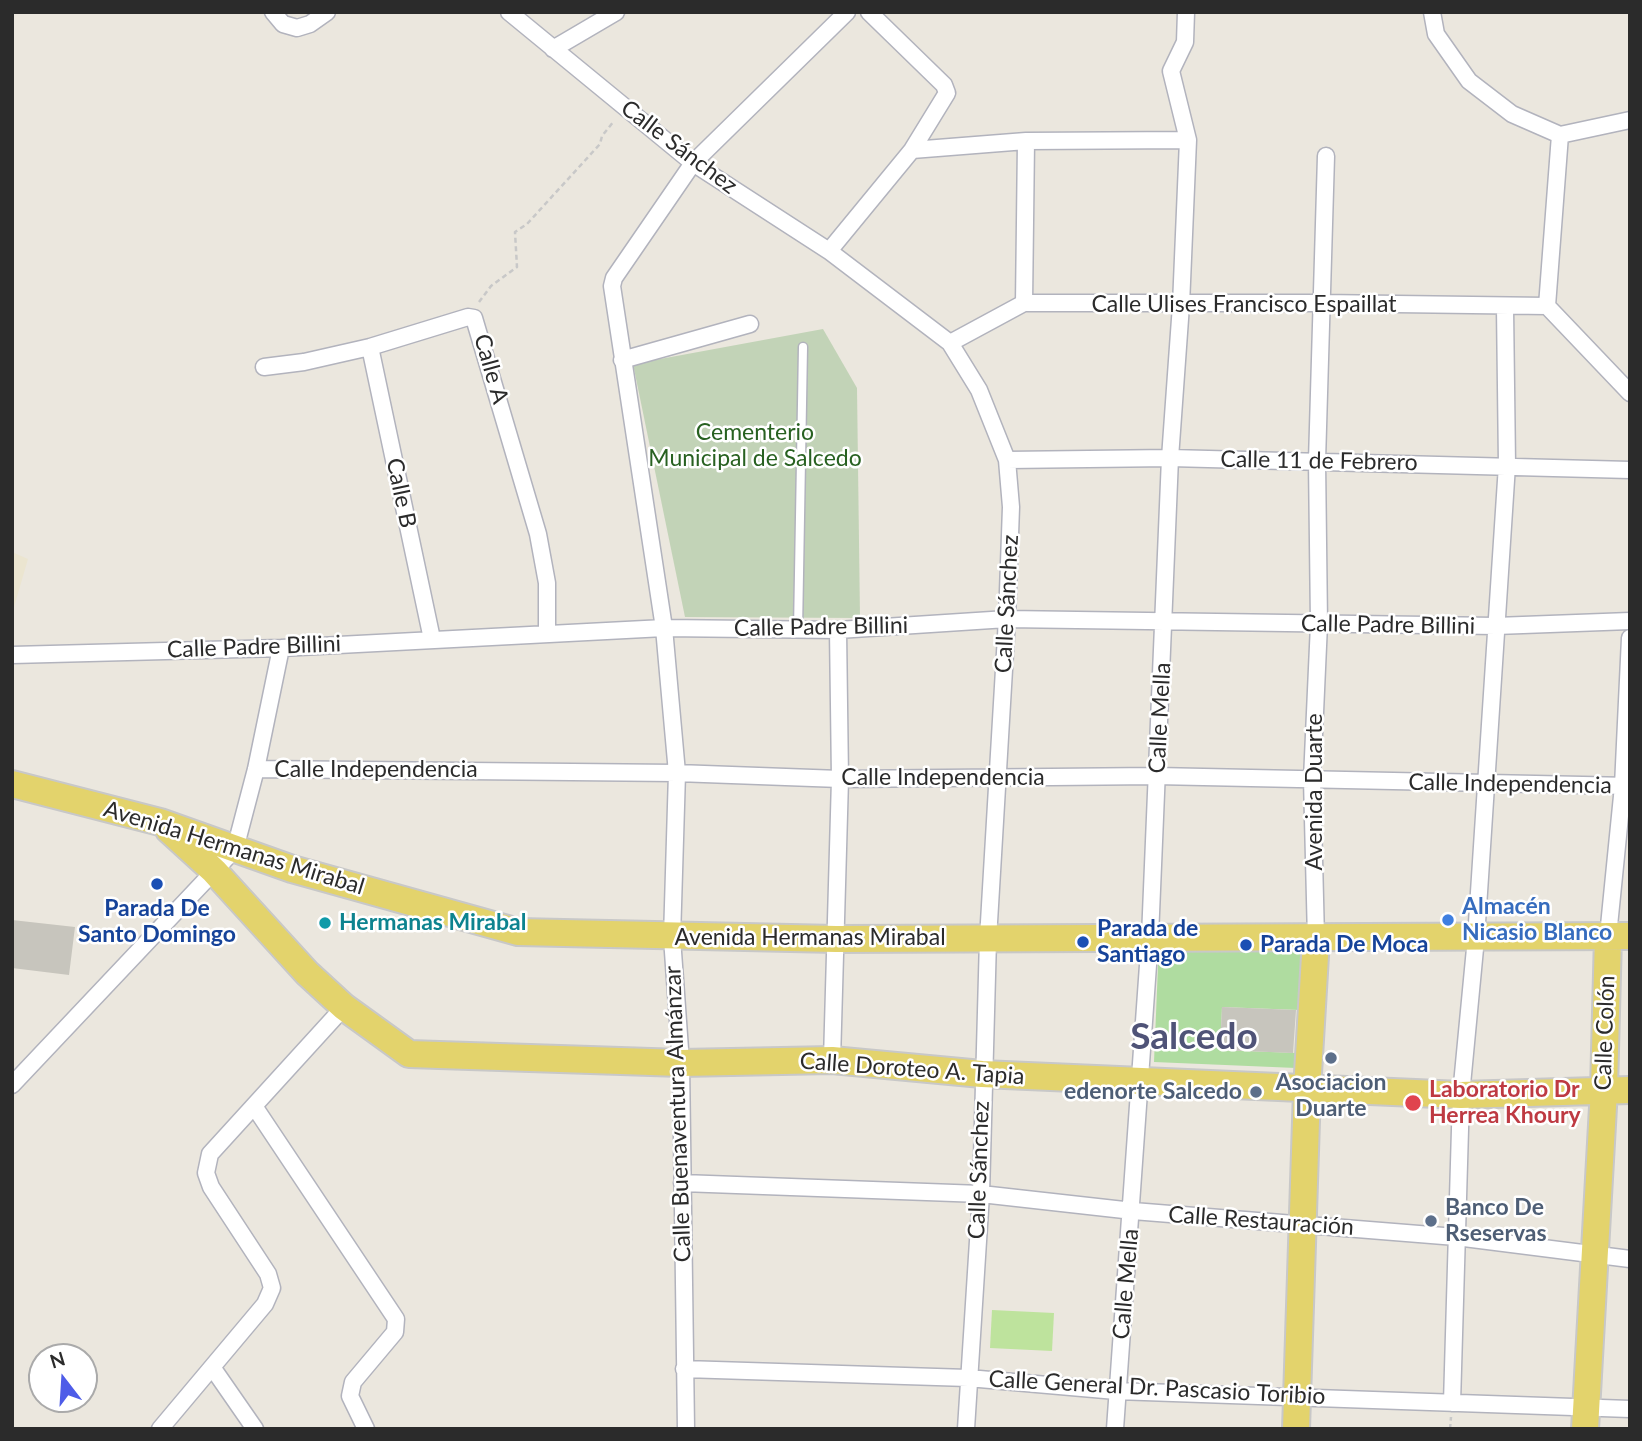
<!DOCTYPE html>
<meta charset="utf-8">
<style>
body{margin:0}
#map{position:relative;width:1642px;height:1441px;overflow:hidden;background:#ebe7de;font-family:Lato,sans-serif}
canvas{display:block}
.frame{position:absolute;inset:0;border:14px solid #2b2b2b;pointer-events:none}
.north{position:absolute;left:28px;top:1343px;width:70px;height:70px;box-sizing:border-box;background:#fff;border:2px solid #aaa;border-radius:50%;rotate:343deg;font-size:19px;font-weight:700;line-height:28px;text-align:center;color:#2b2b2b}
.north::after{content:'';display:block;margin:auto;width:24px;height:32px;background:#4e5ce8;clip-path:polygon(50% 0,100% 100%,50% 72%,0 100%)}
</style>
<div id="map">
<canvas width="1642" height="1441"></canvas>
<div class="frame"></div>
<div class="north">N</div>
</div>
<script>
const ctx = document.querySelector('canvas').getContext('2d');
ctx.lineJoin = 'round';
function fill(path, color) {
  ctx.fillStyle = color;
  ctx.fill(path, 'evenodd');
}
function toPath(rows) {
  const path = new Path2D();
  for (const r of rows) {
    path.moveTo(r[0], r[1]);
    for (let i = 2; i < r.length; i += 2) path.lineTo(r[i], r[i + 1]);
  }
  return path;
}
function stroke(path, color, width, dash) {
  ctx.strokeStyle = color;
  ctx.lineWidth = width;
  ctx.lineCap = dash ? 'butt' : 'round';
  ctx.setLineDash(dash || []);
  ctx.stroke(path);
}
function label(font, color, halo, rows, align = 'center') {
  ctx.font = font + ' Lato,sans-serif';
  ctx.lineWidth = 5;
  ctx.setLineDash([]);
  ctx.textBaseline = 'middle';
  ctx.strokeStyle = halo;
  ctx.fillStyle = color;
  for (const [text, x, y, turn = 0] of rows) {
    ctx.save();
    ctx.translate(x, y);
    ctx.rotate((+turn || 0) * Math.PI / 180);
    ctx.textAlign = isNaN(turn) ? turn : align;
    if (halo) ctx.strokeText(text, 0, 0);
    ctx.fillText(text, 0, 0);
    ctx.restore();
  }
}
fill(toPath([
 [12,552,28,559,12,614]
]), '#ebe5d0');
fill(toPath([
 [1159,942,1301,948,1299,1010,1222,1007,1220,1050,1296,1053,1296,1068,1154,1062]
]), '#afdca0');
fill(toPath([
 [823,329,857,388,860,618,685,617,633,364]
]), '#c2d3b7');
fill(toPath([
 [992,1310,1054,1313,1052,1351,990,1348]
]), '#bee39d');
fill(toPath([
 [12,920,75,927,69,975,12,968],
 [1222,1007,1296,1010,1293,1053,1220,1050]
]), '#c7c5bd');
const service = toPath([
 [798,630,803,347]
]);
const minor = toPath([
 [273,12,283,24,297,28,310,24,327,12],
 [509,12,693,163,829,251,950,343,979,390,1007,460,1011,507,1007,619,988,939,981,1194,966,1429],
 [869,12,944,85,947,93,912,150],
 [1432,12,1436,34,1469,81,1512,114,1560,135,1630,120],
 [553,49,616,12],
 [829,251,912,150,1026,141,1188,140],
 [1024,303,1026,141],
 [1547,306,1560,135],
 [1547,306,1630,393],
 [950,343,1024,303,1321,303,1547,306],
 [370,347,432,639],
 [622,360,750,324],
 [264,367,304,362,370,347,468,317,474,318,538,534,547,583,547,632],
 [1007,460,1170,458,1630,470],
 [12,655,281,648,664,628,838,630,1007,619,1496,626,1630,621],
 [256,769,677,773,840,779,1156,776,1630,786],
 [1608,936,1623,786,1630,638],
 [1316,939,1312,779,1319,624,1317,461,1326,156],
 [832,1060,840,779,838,630],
 [12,1085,235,849,256,769,281,648],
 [254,1106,396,1319,395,1332,353,1382,350,1396,366,1429],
 [682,1183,981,1194,1133,1211,1456,1237,1630,1259],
 [212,1367,255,1429],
 [684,1369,968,1378,1116,1391,1630,1409],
 [1452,1403,1461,1095,1476,938,1507,465,1505,308],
 [160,1429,265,1304,272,1288,268,1274,211,1187,206,1173,210,1154,344,1007],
 [686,1429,681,1063,672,938,677,773,664,628,612,286,614,278,693,163,847,12],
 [1115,1429,1150,937,1170,458,1181,305,1188,140,1171,71,1185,42,1186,12]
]);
const primary = toPath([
 [12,784,160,822,292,869,518,932,836,939,1630,936],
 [169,830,214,871,307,973,344,1007,409,1054,681,1063,832,1060,982,1074,1461,1095,1630,1090],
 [1296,1429,1307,1090,1316,939],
 [1585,1429,1604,1089,1608,936]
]);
stroke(service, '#b2b3bd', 11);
stroke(minor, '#b2b3bd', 19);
stroke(primary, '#c8c8c8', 30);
stroke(toPath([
 [479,302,491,286,517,267,515,232,527,224,600,144,602,136,614,121],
 [1450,1429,1451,1417]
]), '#c8c8c8', 2.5, [5, 3.5]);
stroke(service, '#fff', 8);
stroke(minor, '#fff', 16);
stroke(primary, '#e3d36c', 26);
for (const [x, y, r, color] of [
 [157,884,7,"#1a4fb4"],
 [1448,920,7,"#3f7fe0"],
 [325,923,7,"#0f9aa8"],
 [1083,942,7,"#1a4fb4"],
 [1246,945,7,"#1a4fb4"],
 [1331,1058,7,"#5c6f8a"],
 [1256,1092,7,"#5c6f8a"],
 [1413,1103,9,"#e0444e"],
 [1431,1221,7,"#5c6f8a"]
]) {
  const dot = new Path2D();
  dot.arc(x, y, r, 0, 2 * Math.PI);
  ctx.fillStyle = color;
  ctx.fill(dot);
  stroke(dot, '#fff', 2.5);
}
label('23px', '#2b2b2b', '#fff', [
 ["Calle Sánchez",679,147,37],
 ["Calle Ulises Francisco Espaillat",1244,305],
 ["Calle A",491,369,74],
 ["Calle 11 de Febrero",1319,461,1],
 ["Calle B",401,493,78],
 ["Calle Sánchez",1007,604,-87],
 ["Calle Padre Billini",1388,625,1],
 ["Calle Padre Billini",821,627,-1],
 ["Calle Padre Billini",254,647,-2],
 ["Calle Mella",1160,718,-87],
 ["Calle Independencia",376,770],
 ["Calle Independencia",943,778],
 ["Calle Independencia",1510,784,1],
 ["Avenida Duarte",1315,792,-90],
 ["Avenida Hermanas Mirabal",234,848,17],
 ["Avenida Hermanas Mirabal",810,938],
 ["Calle Colón",1605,1033,-88],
 ["Calle Doroteo A. Tapia",912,1069,4],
 ["Calle Buenaventura Almánzar",678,1114,-92],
 ["Calle Sánchez",979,1170,-88],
 ["Calle Restauración",1261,1221,4],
 ["Calle Mella",1126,1284,-85],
 ["Calle General Dr. Pascasio Toribio",1157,1388,3]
]);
label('23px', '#286121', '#fff', [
 ["Cementerio",755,433],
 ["Municipal de Salcedo",755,459]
]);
label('bold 23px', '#366cbe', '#fff', [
 ["Almacén",1462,907],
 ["Nicasio Blanco",1462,933]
], 'left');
label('bold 23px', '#164399', '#fff', [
 ["Parada De",157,909,"center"],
 ["Santo Domingo",157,935,"center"],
 ["Parada de",1097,929],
 ["Santiago",1097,955],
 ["Parada De Moca",1260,945]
], 'left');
label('bold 23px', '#0d838f', '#fff', [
 ["Hermanas Mirabal",339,923]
], 'left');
label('bold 23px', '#4e5e75', '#fff', [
 ["Asociacion",1331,1083],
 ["Duarte",1331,1109],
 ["edenorte Salcedo",1242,1092,"right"],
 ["Banco De",1445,1208,"left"],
 ["Rseservas",1445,1234,"left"]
]);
label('bold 23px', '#be3a42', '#fff', [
 ["Laboratorio Dr",1429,1090],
 ["Herrea Khoury",1429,1116]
], 'left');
label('bold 37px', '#4f5377', '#fff', [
 ["Salcedo",1194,1037]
]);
</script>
